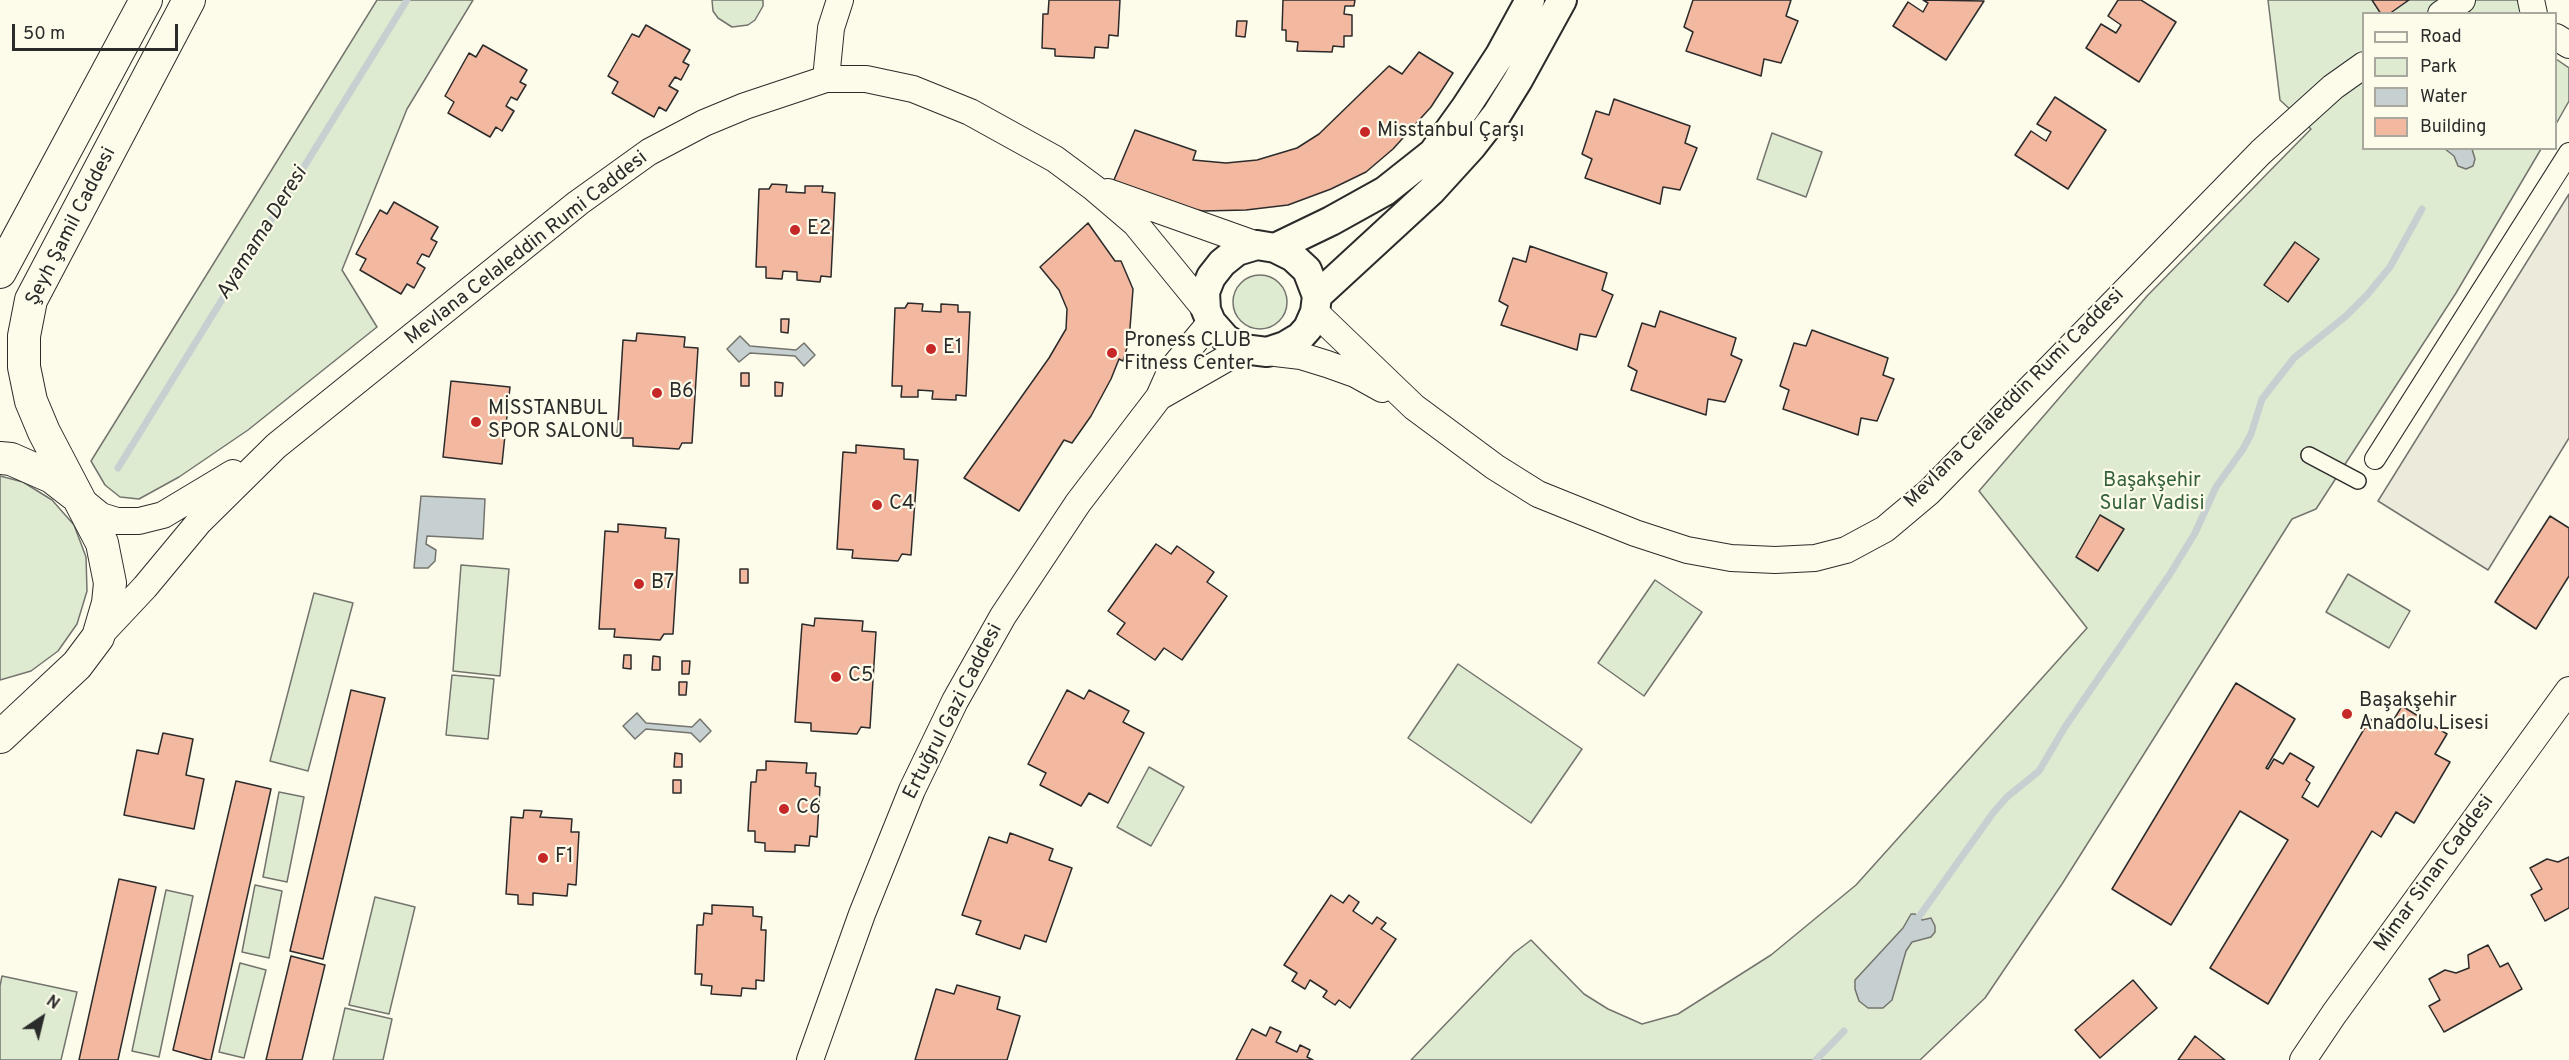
<!DOCTYPE html>
<meta charset="utf-8">
<style>
body{margin:0}
#map{position:relative;width:2569px;height:1060px;overflow:hidden;background:#fdfbea;font-family:Overpass,sans-serif}
canvas{display:block}
.legend{position:absolute;left:2362px;top:12px;width:195px;height:138px;box-sizing:border-box;background:#fdfbea;border:2px solid #a9a89e;margin:0;padding:8px 10px;list-style:none;font-size:18px;color:#2b2b2b}
.legend li{display:flex;align-items:center;gap:12px;height:30px}
.legend b{width:30px;border:2px solid #a9a89e}
.north{position:absolute;left:12px;top:988px;width:60px;height:60px;-webkit-text-stroke:4px #fdfbea;paint-order:stroke;rotate:35deg;font-size:16px;font-weight:700;line-height:24px;text-align:center;color:#2b2b2b}
.north::after{content:'';display:block;margin:auto;width:21px;height:27px;background:#2b2b2b;clip-path:polygon(50% 0,100% 100%,50% 72%,0 100%)}
.scale{position:absolute;left:12px;top:24px;width:166px;height:27px;box-sizing:border-box;border:3px solid #2b2b2b;border-top:0;padding-left:8px;font-size:18px;line-height:21px;white-space:nowrap;color:#2b2b2b;-webkit-text-stroke:4px #fdfbea;paint-order:stroke}
</style>
<div id="map">
<canvas width="2569" height="1060"></canvas>
<ul class="legend">
<li><b style="height:8px;background:#fdfbea"></b>Road</li>
<li><b style="height:16px;background:#deebd1"></b>Park</li>
<li><b style="height:16px;background:#c7d0d0"></b>Water</li>
<li><b style="height:16px;background:#f2b8a0"></b>Building</li>
</ul>
<div class="north">N</div>
<div class="scale">50 m</div>
</div>
<script>
const ctx = document.querySelector('canvas').getContext('2d');
ctx.lineJoin = 'round';
function fill(path, color) {
  ctx.fillStyle = color;
  ctx.fill(path, 'evenodd');
}
function toPath(rows) {
  const path = new Path2D();
  for (const r of rows) {
    if (r.length === 3) {
      path.moveTo(r[0] + r[2], r[1]);
      path.arc(r[0], r[1], r[2], 0, 2 * Math.PI);
      continue;
    }
    path.moveTo(r[0], r[1]);
    for (let i = 2; i < r.length; i += 2) path.lineTo(r[i], r[i + 1]);
  }
  return path;
}
function stroke(path, color, width, dash) {
  ctx.strokeStyle = color;
  ctx.lineWidth = width;
  ctx.lineCap = dash ? 'butt' : 'round';
  ctx.setLineDash(dash || []);
  ctx.stroke(path);
}
function label(font, color, halo, rows, align = 'center') {
  ctx.font = font + ' Overpass,sans-serif';
  ctx.lineWidth = 4.5;
  ctx.setLineDash([]);
  ctx.textBaseline = 'middle';
  ctx.strokeStyle = halo;
  ctx.fillStyle = color;
  for (const [text, x, y, turn = 0] of rows) {
    ctx.save();
    ctx.translate(x, y);
    ctx.rotate((+turn || 0) * Math.PI / 180);
    ctx.textAlign = isNaN(turn) ? turn : align;
    if (halo) ctx.strokeText(text, 0, 0);
    ctx.fillText(text, 0, 0);
    ctx.restore();
  }
}
const green = toPath([
 [377,0,473,0,407,109,342,270,377,327,248,430,179,477,139,499,120,497,105,485,91,461,377,0],
 [712,0,763,0,763,6,755,20,748,25,732,27,718,18,713,11,712,0],
 [2268,0,2520,0,2522,13,2364,14,2364,148,2541,149,2456,293,2316,509,2292,519,2062,884,1985,998,1920,1060,1411,1060,1514,953,1531,940,1584,994,1608,1009,1642,1024,1678,1014,1771,955,1856,885,2087,628,1979,491,2147,296,2311,129,2280,100,2268,0],
 [2556,59,2569,68,2569,101,2556,124,2556,59],
 [1772,133,1822,152,1806,197,1757,179,1772,133],
 [1260,302,27],
 [0,476,23,482,52,500,74,525,86,557,87,591,77,624,58,651,31,671,0,680,0,476],
 [461,565,509,569,500,676,453,671,461,565],
 [2348,574,2410,611,2389,648,2326,612,2348,574],
 [1655,580,1702,612,1644,696,1598,663,1655,580],
 [314,593,353,603,308,771,270,761,314,593],
 [1458,664,1582,749,1531,823,1408,738,1458,664],
 [452,675,494,679,488,739,446,735,452,675],
 [1149,767,1184,787,1151,846,1117,827,1149,767],
 [279,792,304,797,287,882,263,877,279,792],
 [255,885,282,891,269,958,242,952,255,885],
 [166,890,193,896,159,1057,132,1051,166,890],
 [375,897,415,907,389,1014,349,1005,375,897],
 [240,963,266,970,244,1058,219,1052,240,963],
 [2,976,77,992,61,1060,0,1060,0,986,2,976],
 [345,1008,392,1019,383,1060,333,1060,345,1008]
]);
fill(green, '#deebd1');
stroke(green, '#74746e', 1.5);
const parking = toPath([
 [2569,194,2569,438,2488,570,2378,501,2569,194]
]);
fill(parking, '#eceadb');
stroke(parking, '#74746e', 1.5);
const water = toPath([
 [2445,149,2472,149,2475,159,2473,166,2466,169,2458,166,2454,156,2445,149],
 [740,336,750,346,796,350,804,343,815,355,804,366,795,356,750,353,739,362,727,349,740,336],
 [421,496,485,499,483,539,427,536,426,544,436,550,435,561,428,568,414,568,421,496],
 [637,713,646,723,692,727,700,719,711,731,700,742,691,733,646,729,635,739,623,726,637,713],
 [1911,914,1915,914,1922,920,1931,918,1935,926,1935,932,1931,937,1912,942,1906,951,1892,1000,1883,1008,1868,1008,1859,1001,1855,989,1855,980,1903,928,1911,914]
]);
fill(water, '#c7d0d0');
stroke(water, '#74746e', 1.5);
stroke(toPath([
 [118,468,407,0],
 [1918,918,1993,813,2007,797,2039,771,2065,727,2170,574,2195,533,2216,487,2243,449,2251,434,2262,399,2294,358,2346,316,2367,295,2390,267,2422,209],
 [1816,1060,1844,1031]
]), '#c7d0d0', 7);
const building = toPath([
 [1049,0,1120,0,1118,36,1109,35,1108,48,1095,47,1094,58,1055,56,1055,49,1042,48,1043,14,1048,14,1049,0],
 [1283,0,1355,0,1354,6,1345,6,1344,14,1352,15,1352,36,1344,36,1344,47,1333,46,1332,52,1297,51,1298,42,1286,41,1286,30,1282,30,1283,0],
 [1693,0,1791,0,1786,16,1798,21,1781,63,1764,59,1761,76,1686,51,1693,32,1684,27,1693,0],
 [1923,0,1984,1,1946,60,1893,26,1908,2,1923,12,1928,3,1923,0],
 [2118,0,2141,0,2176,22,2139,82,2086,48,2101,24,2116,33,2121,25,2108,16,2118,0],
 [2372,0,2409,0,2389,14,2381,14,2372,0],
 [1237,21,1247,21,1245,37,1236,36,1237,21],
 [646,25,690,50,683,62,689,65,681,80,675,77,669,86,678,91,666,111,659,107,654,117,612,93,618,82,608,76,632,34,639,37,646,25],
 [483,45,527,70,520,82,526,85,517,100,511,97,506,106,514,111,502,131,496,127,490,137,448,113,454,102,445,96,469,53,476,57,483,45],
 [1419,52,1453,73,1431,107,1393,149,1366,172,1331,189,1288,205,1246,210,1203,211,1160,203,1111,187,1135,130,1196,151,1193,160,1226,163,1257,160,1297,148,1319,134,1389,66,1402,74,1419,52],
 [2055,97,2106,130,2068,189,2015,155,2031,131,2046,141,2051,132,2037,124,2055,97],
 [1614,99,1690,126,1685,143,1697,148,1680,190,1663,187,1660,204,1585,178,1592,159,1582,154,1596,111,1609,115,1614,99],
 [772,184,787,185,786,192,805,193,805,186,823,186,822,192,835,193,831,277,821,276,820,282,797,280,797,272,783,271,782,279,766,278,766,267,756,267,759,189,769,189,772,184],
 [394,202,438,227,431,239,437,242,429,257,422,254,417,263,425,268,414,288,407,284,401,294,360,270,366,259,356,254,380,210,387,214,394,202],
 [1088,223,1115,261,1121,261,1133,289,1129,341,1123,361,1119,359,1111,379,1091,416,1072,443,1064,440,1019,511,964,478,1049,358,1066,329,1067,309,1059,290,1040,267,1088,223],
 [2295,242,2319,259,2288,302,2264,285,2295,242],
 [1530,246,1607,273,1602,290,1613,295,1596,337,1580,334,1577,350,1501,325,1508,306,1499,301,1513,258,1526,262,1530,246],
 [908,303,923,304,922,311,941,312,941,304,958,305,958,312,970,312,966,396,956,395,956,400,932,399,933,391,918,390,918,397,901,397,902,386,892,386,895,308,905,308,908,303],
 [1660,311,1736,338,1731,355,1742,360,1725,402,1708,399,1706,415,1631,390,1637,371,1628,366,1642,323,1655,327,1660,311],
 [781,319,789,319,788,333,781,332,781,319],
 [1812,330,1888,358,1883,375,1894,379,1877,421,1861,418,1858,435,1783,409,1789,390,1780,386,1794,343,1806,346,1812,330],
 [637,333,685,337,684,347,698,348,692,443,682,443,679,449,633,446,633,438,617,438,623,340,636,341,637,333],
 [741,373,749,373,749,386,741,386,741,373],
 [451,381,510,387,502,464,443,457,451,381],
 [775,382,783,383,782,396,775,396,775,382],
 [856,445,904,449,904,459,918,460,911,555,902,554,898,561,852,558,853,550,837,549,843,452,856,453,856,445],
 [2100,515,2124,529,2098,571,2076,557,2100,515],
 [2550,516,2569,528,2569,576,2536,629,2495,602,2550,516],
 [618,524,666,528,665,538,679,539,673,634,664,634,660,640,614,637,615,629,599,629,605,531,618,532,618,524],
 [1156,544,1171,554,1177,546,1214,572,1207,582,1227,596,1182,660,1164,648,1155,660,1117,634,1125,623,1108,611,1156,544],
 [740,569,748,569,748,583,740,583,740,569],
 [815,618,863,621,862,631,876,632,870,728,861,727,857,734,811,731,811,723,795,722,802,624,814,626,815,618],
 [624,655,631,655,631,669,623,668,624,655],
 [653,656,660,657,660,670,652,670,653,656],
 [682,661,690,661,689,674,682,674,682,661],
 [679,682,687,682,686,695,679,695,679,682],
 [2236,683,2295,719,2266,768,2268,769,2274,759,2283,764,2290,753,2314,767,2306,780,2310,783,2302,797,2318,807,2370,719,2388,729,2402,706,2447,734,2435,754,2450,762,2414,823,2396,812,2381,837,2372,831,2268,1004,2210,968,2288,840,2240,811,2171,925,2112,889,2236,683],
 [351,690,385,698,323,959,290,951,351,690],
 [1067,690,1084,699,1089,690,1129,711,1123,722,1144,733,1108,803,1089,793,1081,806,1040,785,1046,773,1028,764,1067,690],
 [163,733,193,739,186,775,204,779,194,829,124,815,137,750,158,754,163,733],
 [675,753,682,754,682,767,674,767,675,753],
 [766,761,807,763,806,773,816,773,815,786,820,787,817,837,810,836,809,846,795,845,795,852,765,851,765,843,755,842,755,831,748,831,751,782,756,782,757,770,766,770,766,761],
 [673,780,681,780,681,793,673,793,673,780],
 [236,781,271,789,211,1060,208,1060,173,1050,236,781],
 [524,810,542,811,540,817,572,819,571,832,579,832,576,885,568,884,567,896,533,893,533,905,518,904,518,895,506,894,511,817,523,818,524,810],
 [1010,833,1053,849,1049,860,1072,868,1046,942,1025,935,1020,949,976,934,981,921,962,915,989,837,1007,843,1010,833],
 [2569,857,2569,908,2545,921,2531,895,2542,889,2530,868,2547,859,2558,862,2569,857],
 [119,879,156,887,118,1060,79,1060,119,879],
 [1331,895,1343,903,1349,895,1359,902,1353,911,1372,924,1377,917,1386,923,1381,929,1396,939,1350,1008,1339,1000,1335,1005,1323,997,1327,991,1310,980,1305,989,1292,981,1297,973,1284,965,1331,895],
 [712,905,753,907,753,916,762,917,761,930,766,930,764,981,756,980,756,989,742,988,741,996,711,994,712,986,701,985,702,974,695,974,697,925,703,925,704,913,712,914,712,905],
 [2488,945,2500,967,2508,963,2522,989,2444,1032,2429,1006,2440,1000,2429,979,2445,970,2456,973,2469,968,2468,955,2488,945],
 [291,956,325,965,302,1060,266,1060,291,956],
 [2133,980,2157,1008,2100,1058,2075,1030,2133,980],
 [957,985,1000,997,997,1009,1020,1016,1007,1060,915,1060,936,989,954,994,957,985],
 [1270,1027,1281,1032,1276,1042,1297,1052,1300,1045,1310,1050,1307,1057,1313,1060,1236,1060,1252,1029,1266,1036,1270,1027],
 [2195,1036,2225,1060,2178,1060,2195,1036]
]);
fill(building, '#f2b8a0');
stroke(building, '#2b2b2b', 1.5);
const pedestrian = toPath([
 [2309,455,2358,481]
]);
const minor = toPath([
 [2375,459,2569,153]
]);
const tertiary = toPath([
 [2531,0,2534,14],
 [2441,14,2462,0],
 [2556,37,2569,45],
 [826,79,831,28,840,0],
 [1108,192,1257,245],
 [1315,312,1414,407,1495,467,1538,494,1635,533,1687,550,1731,558,1775,560,1815,558,1846,550,1885,529,1929,492,2261,152,2333,87,2364,65],
 [1267,352,1301,356,1327,364,1355,374,1382,389],
 [1159,397,1243,349],
 [79,498,101,516,117,521,139,521,163,515,233,473],
 [98,637,145,587,199,522,276,446,578,203,649,152,704,123,745,106,826,79,866,79,913,89,970,112,1055,159,1094,188,1135,223,1206,310],
 [810,1060,862,914,912,790,955,701,1003,616,1078,503,1159,397,1171,370,1211,322],
 [2303,1060,2334,1014,2569,690]
]);
const secondary = toPath([
 [1257,245,1275,248,1293,257,1307,270,1317,296,1315,312,1308,328,1300,337,1285,346,1267,352,1243,349,1226,339,1211,322,1206,310,1205,292,1211,277,1222,263,1237,251,1257,245],
 [1275,248,1331,221,1385,191,1433,153,1466,107,1500,55,1530,0],
 [1317,296,1431,191,1472,146,1497,114,1518,80,1562,0]
]);
const primary = toPath([
 [0,272,146,0],
 [0,458,11,459,52,477,74,494],
 [0,737,77,665,98,637,108,603,110,583,102,543,44,432,31,401,24,367,24,336,31,300,189,0]
]);
stroke(pedestrian, '#2b2b2b', 18);
stroke(minor, '#2b2b2b', 22);
stroke(tertiary, '#2b2b2b', 28);
stroke(secondary, '#2b2b2b', 32);
stroke(primary, '#2b2b2b', 34);
stroke(pedestrian, '#fdfbea', 15);
stroke(minor, '#fdfbea', 20);
stroke(tertiary, '#fdfbea', 26);
stroke(secondary, '#fdfbea', 28);
stroke(primary, '#fdfbea', 32);
for (const [x, y, r, color] of [
 [1365,132,6,"#c62828"],
 [795,230,6,"#c62828"],
 [931,349,6,"#c62828"],
 [1112,353,6,"#c62828"],
 [657,393,6,"#c62828"],
 [476,422,6,"#c62828"],
 [877,505,6,"#c62828"],
 [639,584,6,"#c62828"],
 [836,677,6,"#c62828"],
 [2347,714,6,"#c62828"],
 [784,809,6,"#c62828"],
 [543,858,6,"#c62828"]
]) {
  const dot = new Path2D();
  dot.arc(x, y, r, 0, 2 * Math.PI);
  ctx.fillStyle = color;
  ctx.fill(dot);
  stroke(dot, '#fdfbea', 2);
}
label('20px', '#2b2b2b', '#fdfbea', [
 ["Misstanbul Çarşı",1377,132],
 ["E2",807,230],
 ["Proness CLUB",1124,342],
 ["Fitness Center",1124,365],
 ["E1",943,349],
 ["B6",669,393],
 ["MİSSTANBUL",488,410],
 ["SPOR SALONU",488,433],
 ["C4",889,505],
 ["B7",651,584],
 ["C5",848,677],
 ["Başakşehir",2359,702],
 ["Anadolu Lisesi",2359,725],
 ["C6",796,809],
 ["F1",555,858]
], 'left');
label('20px', '#2b2b2b', '#fdfbea', [
 ["Şeyh Şamil Caddesi",72,227,-63],
 ["Mevlana Celaleddin Rumi Caddesi",527,249,-38],
 ["Mevlana Celaleddin Rumi Caddesi",2015,399,-45],
 ["Ertuğrul Gazi Caddesi",954,712,-63],
 ["Mimar Sinan Caddesi",2435,874,-54]
]);
label('20px', '#34623c', '#fdfbea', [
 ["Başakşehir",2152,482],
 ["Sular Vadisi",2152,505]
]);
label('italic 21px', '#2b2b2b', '#fdfbea', [
 ["Ayamama Deresi",263,234,-58]
]);
</script>
